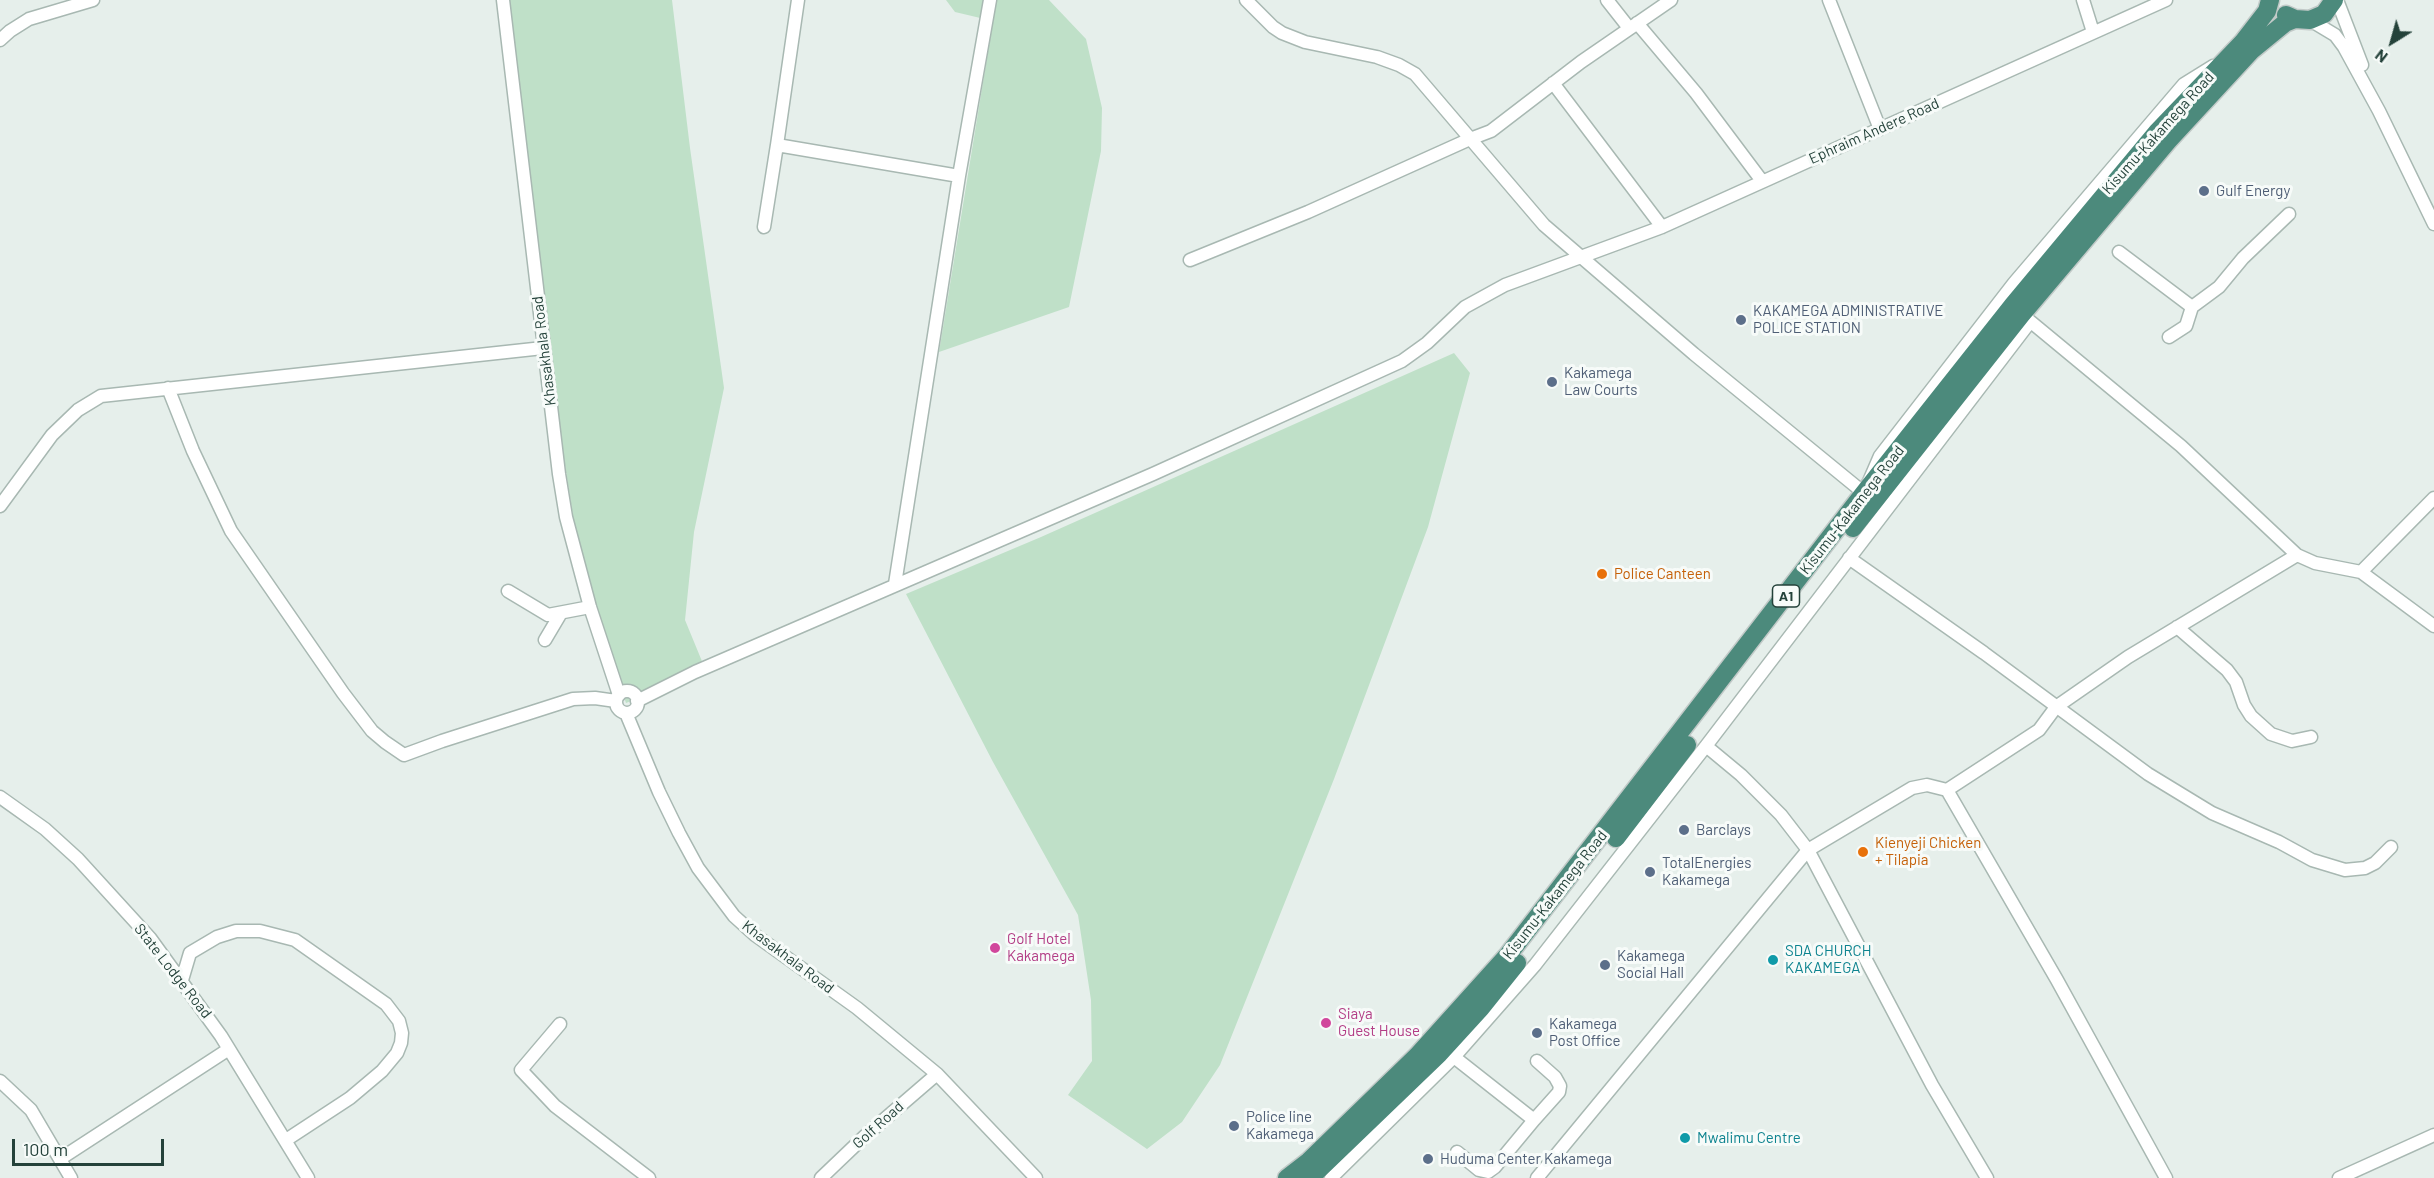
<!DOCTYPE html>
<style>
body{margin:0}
#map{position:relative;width:2434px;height:1178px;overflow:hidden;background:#e6efeb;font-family:Barlow,sans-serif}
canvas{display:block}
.north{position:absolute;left:2362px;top:12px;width:60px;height:60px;-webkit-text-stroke:4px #f7fbf9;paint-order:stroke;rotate:217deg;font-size:16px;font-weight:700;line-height:24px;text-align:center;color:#24423a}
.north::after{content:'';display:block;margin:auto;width:21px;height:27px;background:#24423a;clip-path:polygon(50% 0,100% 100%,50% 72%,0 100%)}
.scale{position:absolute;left:12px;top:1139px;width:152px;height:27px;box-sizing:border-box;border:3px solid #24423a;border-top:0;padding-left:8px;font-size:18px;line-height:21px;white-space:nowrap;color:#24423a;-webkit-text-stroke:4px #f7fbf9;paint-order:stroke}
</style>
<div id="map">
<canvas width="2434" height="1178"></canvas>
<div class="north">N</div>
<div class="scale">100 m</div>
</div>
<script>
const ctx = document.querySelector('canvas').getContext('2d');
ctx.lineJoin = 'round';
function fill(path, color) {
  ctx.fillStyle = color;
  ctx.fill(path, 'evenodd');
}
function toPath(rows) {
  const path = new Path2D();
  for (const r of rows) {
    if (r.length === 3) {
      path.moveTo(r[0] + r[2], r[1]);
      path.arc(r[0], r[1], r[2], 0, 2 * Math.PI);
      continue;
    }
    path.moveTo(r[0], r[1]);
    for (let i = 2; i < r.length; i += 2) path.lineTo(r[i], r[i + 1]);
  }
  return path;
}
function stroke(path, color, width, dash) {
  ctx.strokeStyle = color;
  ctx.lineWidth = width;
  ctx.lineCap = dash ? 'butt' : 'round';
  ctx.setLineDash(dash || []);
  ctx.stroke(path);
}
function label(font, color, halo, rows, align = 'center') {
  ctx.font = font + ' Barlow,sans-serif';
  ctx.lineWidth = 6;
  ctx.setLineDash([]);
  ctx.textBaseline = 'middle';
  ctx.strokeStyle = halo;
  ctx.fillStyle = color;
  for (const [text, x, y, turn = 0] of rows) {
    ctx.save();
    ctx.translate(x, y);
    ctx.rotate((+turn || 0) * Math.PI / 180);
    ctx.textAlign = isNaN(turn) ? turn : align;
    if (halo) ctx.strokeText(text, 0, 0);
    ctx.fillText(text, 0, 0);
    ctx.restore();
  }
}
fill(toPath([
 [505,0,672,0,690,148,724,388,694,532,685,620,706,671,626,703,590,596,576,535,546,345],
 [946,0,1049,0,1086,39,1102,108,1101,151,1069,307,939,352,993,21,955,12],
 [1454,353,1470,373,1428,527,1334,779,1220,1065,1182,1122,1147,1149,1068,1095,1092,1061,1091,1000,1078,915,993,762,906,594,1041,537]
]), '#bfe0c8');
const minor = toPath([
 [503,0,559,474,566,517,590,607,619,695],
 [798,0,777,145,959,176],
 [1246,0,1273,27,1282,33,1305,42,1377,57,1399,65,1415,74,1544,225,1694,354,1864,493,1880,456,2014,283,2184,84,2213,66],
 [1607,0,1629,28],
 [1829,0,1880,129],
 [2083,0,2093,32],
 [2337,0,2362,65],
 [2310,20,2335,35,2344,47,2379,111,2434,224],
 [1637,23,1696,93,1762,181],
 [0,40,10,31,29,19,93,0],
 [1553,83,1662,227],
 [764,227,777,145],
 [2119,252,2192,307,2219,287,2243,258,2289,214],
 [1190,260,1308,212,1470,139,1491,131,1581,62,1671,0],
 [2025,317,2181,446,2297,555,2315,563,2361,572,2434,626],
 [2169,337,2186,326,2192,307],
 [168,388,193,451,231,531,343,693,372,731,385,742,404,755,442,741,573,699,595,698,616,701],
 [0,506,52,435,78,410,101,396,543,348],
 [1849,558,1984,653,2148,774,2212,813,2279,842,2312,860,2345,870,2365,868,2375,863,2391,847],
 [2361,572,2434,498],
 [895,584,959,176,990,0],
 [508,591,548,615,590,607],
 [2177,627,2227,670,2236,682,2244,705,2251,716,2271,734,2292,741,2311,737],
 [545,640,561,613],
 [627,702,11],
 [637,701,695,672,1153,474,1402,361,1427,343,1465,307,1505,285,1662,227,2166,0],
 [626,713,659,792,679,833,698,868,734,916,755,935,857,1008,937,1074,1036,1178],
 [1706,746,1741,775,1781,815,1808,850,1932,1085,1987,1178],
 [1947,790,2057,980,2166,1178],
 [0,797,45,829,78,859,150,938,221,1036,308,1178],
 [182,980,190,953,217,937,236,931,260,931,295,940,386,1004,399,1021,402,1033,401,1043,397,1053,382,1071,350,1098,286,1140],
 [560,1024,521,1070,555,1106,649,1178],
 [1454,1057,1534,1120,1495,1167,1488,1172,1479,1170,1457,1152],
 [0,1081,31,1110,71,1178],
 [1534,1120,1559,1092,1560,1086,1555,1077,1537,1061],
 [60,1159,229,1049],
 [821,1178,865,1136,937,1074],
 [1331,1178,1454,1057,1535,965,1706,746,2030,322],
 [1537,1178,1808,850,1912,788,1927,785,1947,790,2039,730,2056,707,2128,657,2297,555],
 [2339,1178,2434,1135]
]);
const trunk = toPath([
 [2286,15,2295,19,2310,20,2324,14,2334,0],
 [1853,528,2022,314,2168,141,2252,50,2285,23,2295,19],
 [1616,838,1687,745],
 [1287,1178,1309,1161,1417,1056,1508,955,1864,493,2012,306,2157,132,2243,42,2267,11,2270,0],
 [1310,1178,1439,1054,1481,1008,1517,963]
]);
stroke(minor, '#a8b8b2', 15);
stroke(trunk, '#c2cac8', 21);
stroke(minor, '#fff', 12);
stroke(trunk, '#4c8a7c', 18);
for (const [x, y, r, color] of [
 [2204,191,6,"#5c6f8a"],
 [1741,320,6,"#5c6f8a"],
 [1552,382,6,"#5c6f8a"],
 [1602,574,6,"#e8710a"],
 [1684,830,6,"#5c6f8a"],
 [1863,852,6,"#e8710a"],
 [1650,872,6,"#5c6f8a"],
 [995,948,6,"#d1479c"],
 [1773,960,6,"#0f9aa8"],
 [1605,965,6,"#5c6f8a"],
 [1326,1023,6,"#d1479c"],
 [1537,1033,6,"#5c6f8a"],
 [1234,1126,6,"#5c6f8a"],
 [1685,1138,6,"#0f9aa8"],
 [1428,1159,6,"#5c6f8a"]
]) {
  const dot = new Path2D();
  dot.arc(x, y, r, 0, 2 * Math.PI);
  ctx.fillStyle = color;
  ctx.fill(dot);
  stroke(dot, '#f7fbf9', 2);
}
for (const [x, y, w] of [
 [1786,596,27]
]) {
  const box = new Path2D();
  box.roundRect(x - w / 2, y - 11, w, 22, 4.5);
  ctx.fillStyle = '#f7fbf9';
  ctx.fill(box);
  stroke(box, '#24423a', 1.5);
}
label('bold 14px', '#24423a', null, [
 ["A1",1786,596]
]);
label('15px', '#24423a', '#f7fbf9', [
 ["Ephraim Andere Road",1874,131,-24],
 ["Kisumu-Kakamega Road",2158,133,-48],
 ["Khasakhala Road",544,351,-97],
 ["Kisumu-Kakamega Road",1852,510,-52],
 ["Kisumu-Kakamega Road",1555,895,-52],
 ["Khasakhala Road",788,957,37],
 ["State Lodge Road",173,971,52],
 ["Golf Road",878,1125,-42]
]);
label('15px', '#4e5e75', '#f7fbf9', [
 ["Gulf Energy",2216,191],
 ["KAKAMEGA ADMINISTRATIVE",1753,311],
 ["POLICE STATION",1753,328],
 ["Kakamega",1564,373],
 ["Law Courts",1564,390],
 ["Barclays",1696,830],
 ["TotalEnergies",1662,863],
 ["Kakamega",1662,880],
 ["Kakamega",1617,956],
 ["Social Hall",1617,973],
 ["Kakamega",1549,1024],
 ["Post Office",1549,1041],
 ["Police line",1246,1117],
 ["Kakamega",1246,1134],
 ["Huduma Center Kakamega",1440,1159]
], 'left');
label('15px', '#c56008', '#f7fbf9', [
 ["Police Canteen",1614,574],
 ["Kienyeji Chicken",1875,843],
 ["+ Tilapia",1875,860]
], 'left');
label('15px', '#b23c85', '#f7fbf9', [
 ["Golf Hotel",1007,939],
 ["Kakamega",1007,956],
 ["Siaya",1338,1014],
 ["Guest House",1338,1031]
], 'left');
label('15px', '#0d838f', '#f7fbf9', [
 ["SDA CHURCH",1785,951],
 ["KAKAMEGA",1785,968],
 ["Mwalimu Centre",1697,1138]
], 'left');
</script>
